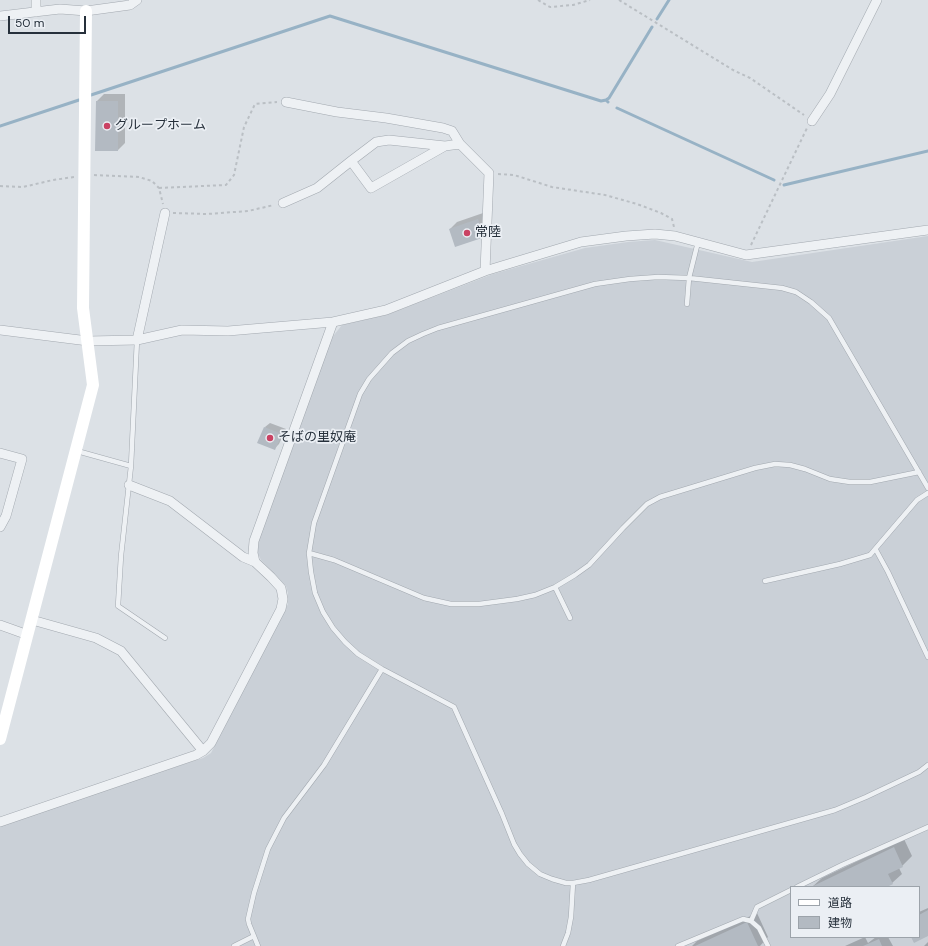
<!DOCTYPE html>
<meta charset="utf-8">
<style>
body{margin:0}
#map{position:relative;width:928px;height:946px;overflow:hidden;background:#dce1e6;font-family:"DM Sans","Noto Sans JP",sans-serif}
canvas{display:block}
.legend{position:absolute;left:790px;top:886px;width:130px;height:52px;box-sizing:border-box;background:#ebeff4;border:1px solid #9ca3aa;margin:0;padding:5px 7px;list-style:none;font-size:12px;color:#26303b}
.legend li{display:flex;align-items:center;gap:8px;height:20px}
.legend b{width:20px;border:1px solid #9ca3aa}
.scale{position:absolute;left:8px;top:16px;width:78px;height:18px;box-sizing:border-box;border:2px solid #26303b;border-top:0;padding-left:5px;font-size:12px;line-height:14px;white-space:nowrap;color:#26303b;-webkit-text-stroke:3px #ebeff4;paint-order:stroke}
</style>
<div id="map">
<canvas width="928" height="946"></canvas>
<ul class="legend">
<li><b style="height:5px;background:#fff"></b>道路</li>
<li><b style="height:11px;background:#b3bac2"></b>建物</li>
</ul>
<div class="scale">50 m</div>
</div>
<script>
const ctx = document.querySelector('canvas').getContext('2d');
ctx.lineJoin = 'round';
function fill(path, color) {
  ctx.fillStyle = color;
  ctx.fill(path, 'evenodd');
}
function toPath(rows) {
  const path = new Path2D();
  for (const r of rows) {
    path.moveTo(r[0], r[1]);
    for (let i = 2; i < r.length; i += 2) path.lineTo(r[i], r[i + 1]);
  }
  return path;
}
function stroke(path, color, width, dash) {
  ctx.strokeStyle = color;
  ctx.lineWidth = width;
  ctx.lineCap = dash ? 'butt' : 'round';
  ctx.setLineDash(dash || []);
  ctx.stroke(path);
}
function label(font, color, halo, rows, align = 'center') {
  ctx.font = font + ' "DM Sans","Noto Sans JP",sans-serif';
  ctx.lineWidth = 3.5;
  ctx.setLineDash([]);
  ctx.textBaseline = 'middle';
  ctx.strokeStyle = halo;
  ctx.fillStyle = color;
  for (const [text, x, y, turn = 0] of rows) {
    ctx.save();
    ctx.translate(x, y);
    ctx.rotate((+turn || 0) * Math.PI / 180);
    ctx.textAlign = isNaN(turn) ? turn : align;
    if (halo) ctx.strokeText(text, 0, 0);
    ctx.fillText(text, 0, 0);
    ctx.restore();
  }
}
fill(toPath([
 [928,236,928,946,0,946,0,824,203,758,211,753,288,604,288,593,286,586,261,560,257,552,257,542,330,340,342,325,389,314,493,274,585,248,628,242,655,240,752,262],
 [791,887,919,887,919,937,791,937]
]), '#cad0d7');
fill(toPath([
 [104,94,125,94,125,143,118,150,97,101],
 [486,212,491,229,484,236,450,229,457,222],
 [270,423,286,429,279,444,274,449,265,427],
 [904,839,912,856,902,866,899,868,902,874,892,883,884,887,812,887,822,878],
 [928,908,928,935,914,941,912,937,919,937,919,912],
 [757,913,768,937,760,946,692,946,697,941],
 [865,937,868,943,876,937,888,937,893,946,845,946],
 [928,942,928,946,924,946]
]), '#0003');
stroke(toPath([
 [657,19,669,0],
 [91,95,330,16,601,101,606,100,608,102],
 [606,100,609,98,652,27],
 [617,108,774,180],
 [0,126,79,100],
 [784,185,928,151]
]), '#97b2c5', 3);
fill(toPath([
 [96,101,118,101,118,151,95,151],
 [478,219,485,237,455,247,449,229],
 [264,427,282,434,275,450,257,443],
 [894,847,903,867,888,874,893,884,887,887,811,887],
 [928,910,928,936,914,943,911,937,919,937,919,915],
 [747,922,758,946,695,946],
 [879,939,882,946,863,946]
]), '#b3bac2');
const lane = toPath([
 [687,304,689,278,698,242],
 [137,340,131,466,121,556,118,606,165,638],
 [77,451,131,466],
 [928,488,829,318,811,302,796,292,782,288,689,278,658,277,630,279,595,284,438,328,423,334,408,341,392,353,369,379,360,394,314,523,309,553,311,572,315,593,323,612,333,628,345,642,358,654,382,669,454,707,502,814,514,844,520,854,528,864,540,874,552,879,566,883,573,883,589,880,835,810,866,797,919,772,928,765],
 [876,550,888,572,928,657],
 [309,553,334,560,424,598,451,604,479,604,517,599,535,595,555,587,575,575,589,565,623,528,647,504,660,497,755,468,775,464,790,465,805,469,830,479,850,482,870,482,919,472],
 [765,581,840,564,870,555,917,500,928,493],
 [555,587,570,618],
 [797,887,842,865,928,827],
 [751,921,757,907,791,890],
 [234,946,254,936],
 [258,946,249,924,248,919,254,893,268,849,284,818,324,765,382,669],
 [563,946,568,933,571,917,573,883],
 [678,946,743,919,751,921,759,928,768,946]
]);
const street = toPath([
 [36,0,36,12],
 [0,16,60,9,86,11,130,5,137,0],
 [286,102,337,112,386,118,443,128,452,131,460,144,489,173,485,271],
 [812,121,830,94,877,0],
 [351,161,371,188,445,146],
 [283,203,317,188,351,161,376,142,389,140,445,146,460,144],
 [0,330,88,341,137,340,182,330,228,331,333,322,386,310,485,271,581,242,626,236,655,234,675,236,746,255,928,230],
 [137,340,165,213],
 [0,453,22,459,6,516,0,527],
 [129,485,170,501,243,557,255,562],
 [32,620,96,638,121,651,203,751],
 [0,625,28,635],
 [0,822,196,755,203,751,211,743,281,609,283,599,281,588,271,577,255,562,253,553,254,541,333,322]
]);
stroke(lane, '#a2a8af', 5.5);
stroke(street, '#a2a8af', 10);
stroke(toPath([
 [538,0,550,7,573,5,590,0],
 [619,0,733,70,750,78,804,115],
 [498,174,514,175,552,187,605,195,637,204,661,213,672,219,674,227],
 [94,175,139,177,152,181,159,188,163,204],
 [0,186,23,187,53,180,74,177],
 [159,188,226,185,234,175,244,127,255,104,277,102],
 [173,213,207,214,248,211,274,205],
 [751,245,807,128]
]), '#babfc4', 2, [3, 3]);
stroke(lane, '#eef1f4', 4.5);
stroke(street, '#eef1f4', 9);
stroke(toPath([
 [0,739,93,385,83,308,86,11]
]), '#fff', 12);
for (const [x, y, r, color] of [
 [107,126,4,"#ca4263"],
 [467,233,4,"#ca4263"],
 [270,438,4,"#ca4263"]
]) {
  const dot = new Path2D();
  dot.arc(x, y, r, 0, 2 * Math.PI);
  ctx.fillStyle = color;
  ctx.fill(dot);
  stroke(dot, '#ebeff4', 1.5);
}
label('13px', '#26303b', '#ebeff4', [
 ["グループホーム",115,126],
 ["常陸",475,233],
 ["そばの里奴庵",278,438]
], 'left');
</script>
